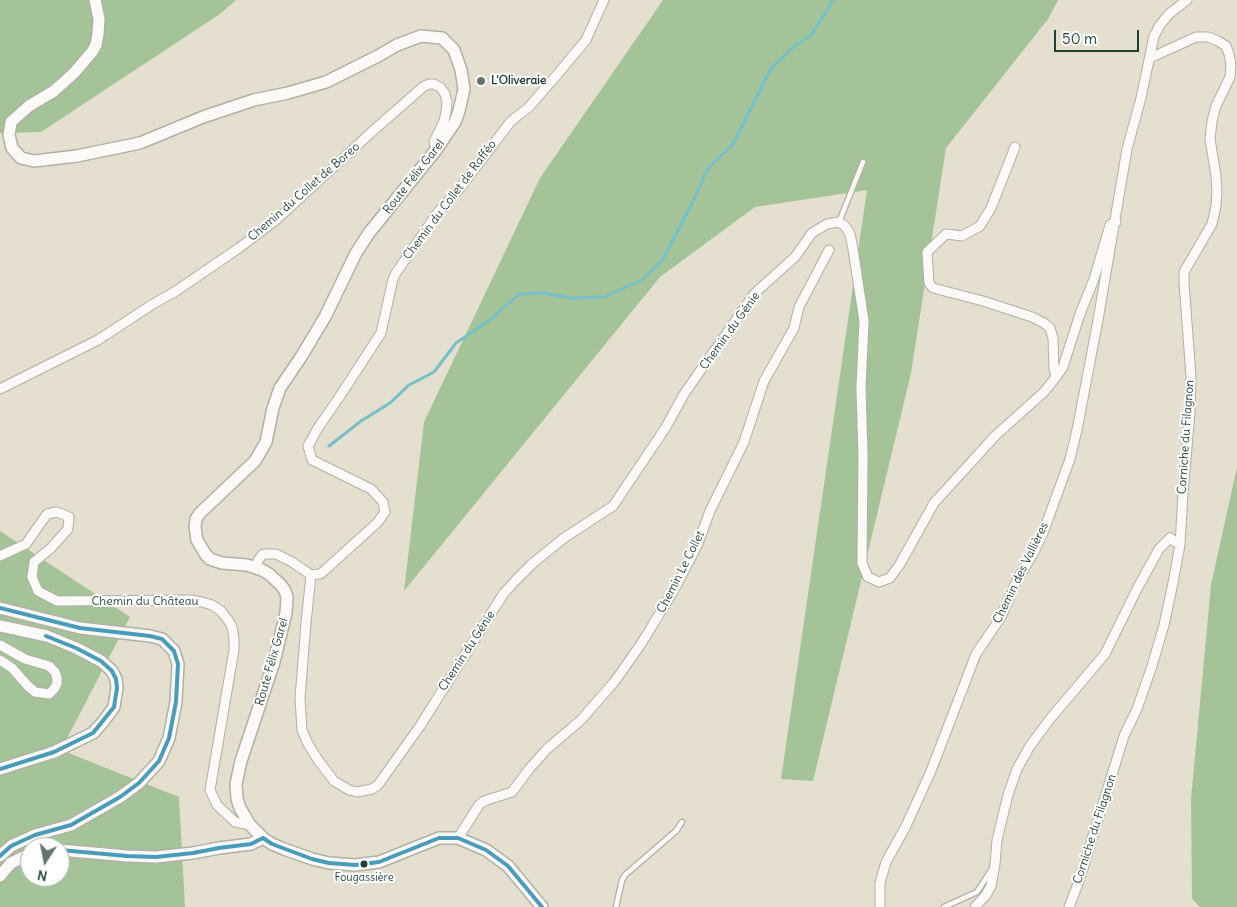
<!DOCTYPE html>
<meta charset="utf-8">
<style>
body{margin:0}
#map{position:relative;width:1237px;height:907px;overflow:hidden;background:#e5dfcf;font-family:Delius,sans-serif}
canvas{display:block}
.north{position:absolute;left:20px;top:837px;width:50px;height:50px;box-sizing:border-box;background:#fff;border:1px solid #a5b1ae;border-radius:50%;rotate:191deg;font-size:14px;font-weight:700;line-height:20px;text-align:center;color:#1f3d34}
.north::after{content:'';display:block;margin:auto;width:18px;height:22px;background:#64766a;clip-path:polygon(50% 0,100% 100%,50% 72%,0 100%)}
.scale{position:absolute;left:1054px;top:30px;width:85px;height:22px;box-sizing:border-box;border:2px solid #1f3d34;border-top:0;padding-left:6px;font-size:15px;line-height:18px;white-space:nowrap;color:#1f3d34;-webkit-text-stroke:4px #fff;paint-order:stroke}
</style>
<div id="map">
<canvas width="1237" height="907"></canvas>
<div class="north">N</div>
<div class="scale">50 m</div>
</div>
<script>
const ctx = document.querySelector('canvas').getContext('2d');
ctx.lineJoin = 'round';
function fill(path, color) {
  ctx.fillStyle = color;
  ctx.fill(path, 'evenodd');
}
function toPath(rows) {
  const path = new Path2D();
  for (const r of rows) {
    path.moveTo(r[0], r[1]);
    for (let i = 2; i < r.length; i += 2) path.lineTo(r[i], r[i + 1]);
  }
  return path;
}
function stroke(path, color, width, dash) {
  ctx.strokeStyle = color;
  ctx.lineWidth = width;
  ctx.lineCap = dash ? 'butt' : 'round';
  ctx.setLineDash(dash || []);
  ctx.stroke(path);
}
function label(font, color, halo, rows, align = 'center') {
  ctx.font = font + ' Delius,sans-serif';
  ctx.lineWidth = 4;
  ctx.setLineDash([]);
  ctx.textBaseline = 'middle';
  ctx.strokeStyle = halo;
  ctx.fillStyle = color;
  for (const [text, x, y, turn = 0] of rows) {
    ctx.save();
    ctx.translate(x, y);
    ctx.rotate((+turn || 0) * Math.PI / 180);
    ctx.textAlign = isNaN(turn) ? turn : align;
    if (halo) ctx.strokeText(text, 0, 0);
    ctx.fillText(text, 0, 0);
    ctx.restore();
  }
}
fill(toPath([
 [0,0,236,0,220,14,41,132,0,133],
 [663,0,1058,0,1048,19,946,148,911,373,813,781,781,779,867,190,755,207,660,277,404,591,424,422,540,178],
 [1237,467,1237,907,1200,907,1192,899,1191,799,1211,585],
 [0,531,130,617,61,750,179,797,185,907,0,907],
 [30,847,60,847,60,877,30,877]
]), '#a5c399');
stroke(toPath([
 [329,446,361,421,390,403,409,385,434,372,456,343,490,320,519,294,542,293,572,298,604,297,640,281,662,261,692,203,708,168,733,144,771,68,795,46,812,34,833,0]
]), '#76c0c8', 3);
const service = toPath([
 [839,222,863,162],
 [616,907,622,880,625,875,676,831,682,822],
 [944,907,977,892,992,869]
]);
const minor = toPath([
 [1015,147,991,208,980,226,962,236,946,234,927,252,929,283,933,288,983,301,1032,317,1044,323,1050,328,1053,338,1054,369,1056,377],
 [0,389,98,340,153,304,176,291,239,248,276,220,375,129,423,87,429,84,434,84,441,88,445,94,447,102,446,112,444,121,434,142,436,150],
 [0,556,26,544,47,514,57,512,69,517,68,529,51,548,34,562,32,577,38,591,57,601,191,600,202,602,212,605,221,611,228,620,232,627,234,639,234,650,210,790,217,805,235,822,250,825],
 [255,567,259,559,263,554,276,554,292,562,311,575,306,623,300,698,302,730,308,744,318,760,334,781,349,790,357,792,372,789,378,785,420,726,504,593,517,579,533,563,564,538,613,506,666,427,684,394,755,293,795,257,812,233,827,224,839,222,845,226,850,234,853,249,864,321,861,388,863,456,862,563,868,577,879,582,890,578,900,564,934,503,996,435,1044,392,1056,377,1063,367,1080,314,1094,279,1110,225,1116,222],
 [311,575,320,574,324,571,378,522,385,512,383,502,371,489,312,460,308,446,318,428,342,393,381,333,393,279,396,273,438,212,460,188,511,121,528,108,556,76,586,40,604,0],
 [0,645,25,659,49,666,55,672,57,678,57,684,54,689,49,694,35,692,28,686,12,668,0,660],
 [458,838,479,805,484,801,512,792,530,768,547,749,581,720,615,681,641,644,674,590,697,546,710,511,744,442,764,381,794,328,799,307,829,250],
 [880,907,880,883,886,862,906,826,931,771,976,654,1001,617,1017,580,1033,554,1043,533,1070,459,1077,430,1098,320,1127,149,1141,98,1154,36,1160,25,1169,14,1187,0],
 [975,907,986,895,991,886,995,864,997,840,1008,795,1017,769,1030,746,1050,719,1105,654,1137,589,1159,549,1170,538,1180,545],
 [1069,907,1079,881,1124,736,1137,709,1152,666,1164,625,1173,583,1180,545,1183,493,1190,413,1191,376,1184,283,1184,272,1212,224,1216,206,1217,192,1216,176,1210,139,1212,121,1216,106,1230,77,1231,65,1229,54,1226,46,1218,41,1208,37,1196,37,1150,58]
]);
const tertiary = toPath([
 [95,0,99,19,98,34,96,45,92,52,74,73,54,91,29,106,11,122,9,135,12,148,21,158,34,161,77,156,140,143,203,117,254,100,288,93,326,82,378,56,397,45,421,36,442,38,454,50,461,70,464,89,459,111,455,122,436,150,369,233,356,253,325,317,301,357,280,388,273,408,266,442,255,461,200,513,196,519,195,527,197,540,206,555,210,559,222,563,247,565,262,570,269,574,281,585,285,591,287,597,286,613,274,662,241,761,236,784,237,799,240,808,250,825,263,838],
 [0,608,80,628,150,636,162,639,174,651,178,664,176,702,169,738,159,761,139,783,120,797,71,825,35,835,11,846,0,856],
 [0,626,47,636,76,648,101,661,112,671,116,679,117,688,114,707,103,722,93,733,54,752,0,769],
 [60,850,127,856,156,857,193,853,219,848,251,844,263,838,272,844,284,849,312,859,329,863,355,865,379,862,439,838,458,838,486,850,508,866,542,907],
 [0,876,11,863,30,854]
]);
stroke(service, '#b1b0a5', 7);
stroke(minor, '#b1b0a5', 11);
stroke(tertiary, '#b1b0a5', 14);
stroke(service, '#fbfaf8', 4.5);
stroke(minor, '#fbfaf8', 9);
stroke(tertiary, '#fbfaf8', 11);
stroke(toPath([
 [0,608,80,628,150,636,162,639,174,651,178,664,176,702,169,738,159,761,139,783,120,797,71,825,35,835,11,846,0,856],
 [0,769,54,752,93,733,114,707,117,688,116,679,112,671,101,661,76,648,46,636],
 [60,850,127,856,156,857,193,853,219,848,251,844,263,838,272,844,312,859,329,863,355,865,379,862,439,838,458,838,486,850,508,866,542,907]
]), '#499cb9', 4);
for (const [x, y, r, color] of [
 [481,81,5,"#64766a"],
 [364,864,4.5,"#1f3d34"]
]) {
  const dot = new Path2D();
  dot.arc(x, y, r, 0, 2 * Math.PI);
  ctx.fillStyle = color;
  ctx.fill(dot);
  stroke(dot, '#fff', 2);
}
label('11px', '#1f3d34', '#fff', [
 ["Fougassière",364,878]
]);
label('bold 12px', '#1f3d34', '#fff', [
 ["L'Oliveraie",491,81]
], 'left');
label('12px', '#1f3d34', '#fff', [
 ["Route Félix Garel",414,177,-52],
 ["Chemin du Collet de Boreo",304,192,-41],
 ["Chemin du Collet de Rafféo",450,200,-53],
 ["Chemin du Génie",730,331,-54],
 ["Corniche du Filagnon",1186,437,-86],
 ["Chemin Le Collet",681,572,-63],
 ["Chemin des Vallières",1021,573,-64],
 ["Chemin du Château",145,602],
 ["Chemin du Génie",467,651,-57],
 ["Route Félix Garel",272,662,-74],
 ["Corniche du Filagnon",1095,829,-72]
]);
</script>
